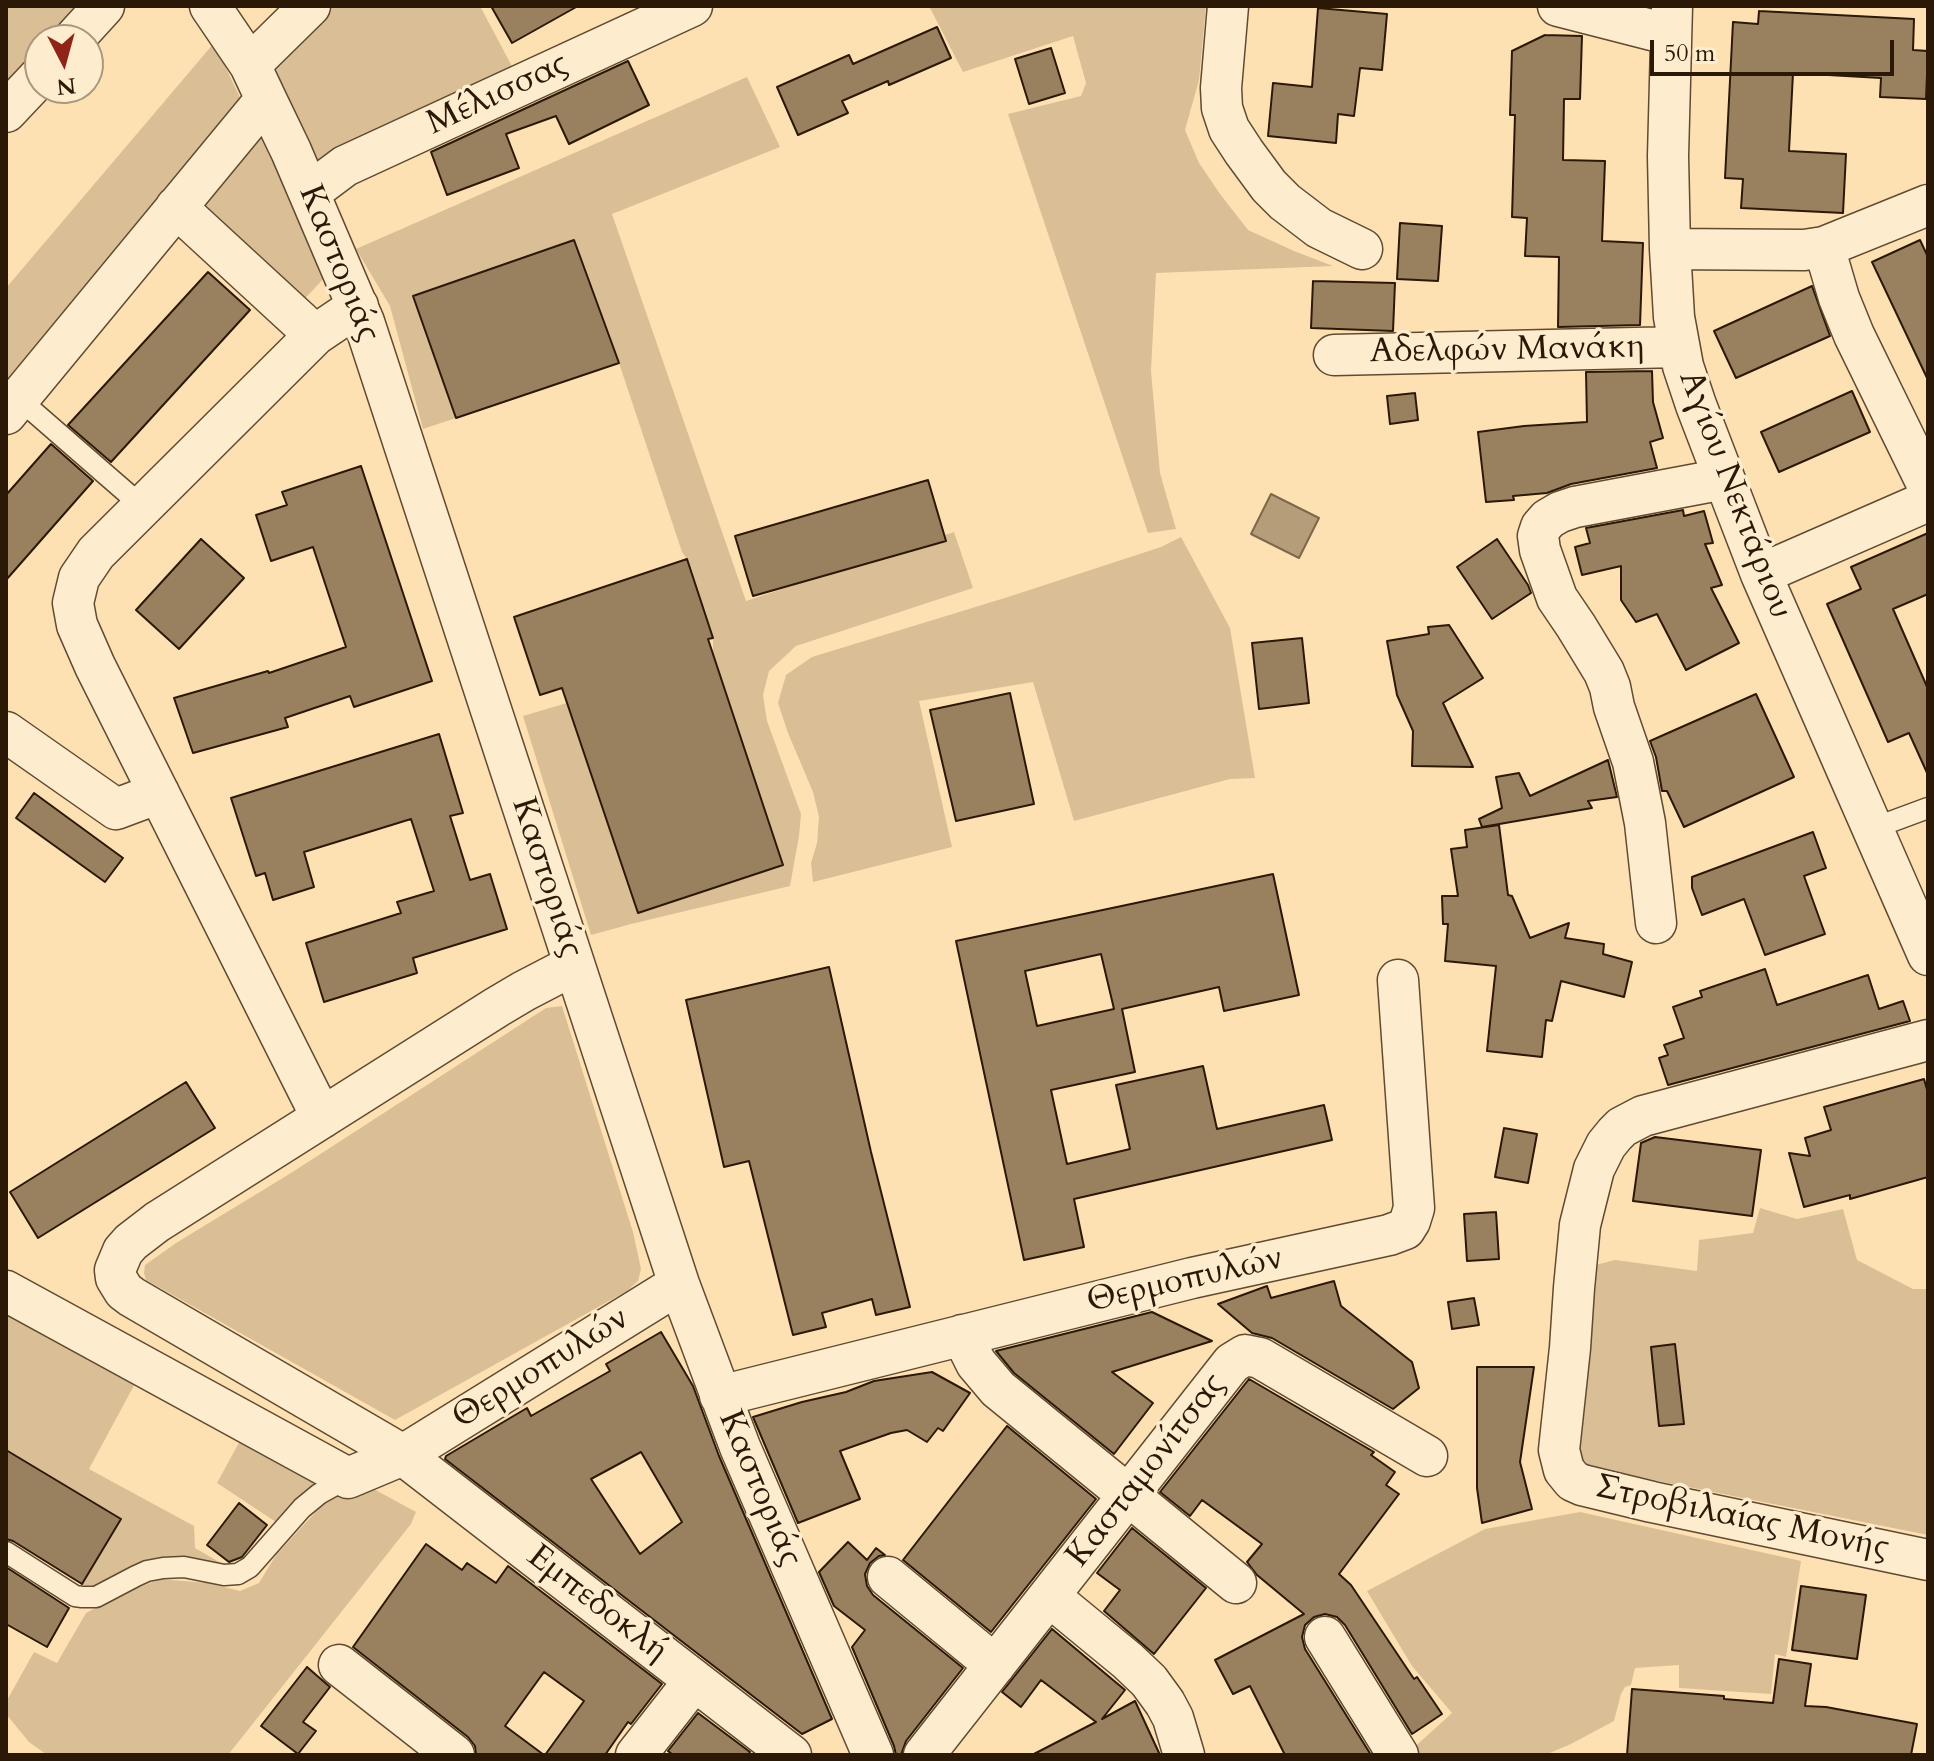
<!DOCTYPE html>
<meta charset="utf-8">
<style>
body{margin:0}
#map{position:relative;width:1934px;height:1761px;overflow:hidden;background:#fee1b3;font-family:Cardo,serif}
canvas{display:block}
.frame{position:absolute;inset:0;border:8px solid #2b1807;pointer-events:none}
.north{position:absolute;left:24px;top:24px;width:80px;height:80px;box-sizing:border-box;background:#feecce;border:2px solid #aa977e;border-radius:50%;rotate:174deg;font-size:22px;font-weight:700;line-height:32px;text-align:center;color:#2b1807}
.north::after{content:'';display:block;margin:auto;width:28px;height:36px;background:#8f2418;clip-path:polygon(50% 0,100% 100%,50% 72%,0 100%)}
.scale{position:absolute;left:1650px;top:40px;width:244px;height:36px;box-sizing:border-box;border:4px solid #2b1807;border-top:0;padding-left:10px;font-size:24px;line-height:28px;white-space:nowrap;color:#2b1807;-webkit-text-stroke:6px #feecce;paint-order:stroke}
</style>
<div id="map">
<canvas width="1934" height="1761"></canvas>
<div class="frame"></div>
<div class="north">N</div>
<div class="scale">50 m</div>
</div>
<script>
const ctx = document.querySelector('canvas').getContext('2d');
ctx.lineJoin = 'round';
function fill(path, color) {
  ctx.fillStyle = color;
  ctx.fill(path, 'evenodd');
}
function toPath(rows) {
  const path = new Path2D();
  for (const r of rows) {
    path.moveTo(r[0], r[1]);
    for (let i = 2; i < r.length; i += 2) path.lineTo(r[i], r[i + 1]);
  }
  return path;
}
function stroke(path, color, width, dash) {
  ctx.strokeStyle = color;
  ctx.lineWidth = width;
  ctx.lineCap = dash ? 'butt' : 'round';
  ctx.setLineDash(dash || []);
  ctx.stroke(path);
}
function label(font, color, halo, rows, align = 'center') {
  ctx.font = font + ' Cardo,serif';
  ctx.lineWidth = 7;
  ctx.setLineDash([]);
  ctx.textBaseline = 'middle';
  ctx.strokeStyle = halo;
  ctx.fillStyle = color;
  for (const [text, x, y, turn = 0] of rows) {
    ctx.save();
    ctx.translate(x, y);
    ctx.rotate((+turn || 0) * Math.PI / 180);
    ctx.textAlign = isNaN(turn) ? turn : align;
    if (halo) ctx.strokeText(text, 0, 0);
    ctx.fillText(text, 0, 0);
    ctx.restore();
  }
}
fill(toPath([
 [6,6,91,6,60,40,40,40,40,62,6,100],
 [331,6,480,6,515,72,318,172,280,81,276,68,280,55,323,11],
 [929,6,1206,6,1199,80,1185,130,1199,163,1220,194,1248,230,1294,251,1333,266,1156,273,1151,371,1160,473,1176,529,1148,533,1008,114,1081,96,1086,83,1073,36,963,72],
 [214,43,245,108,6,394,6,288],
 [747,77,780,147,612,214,746,601,954,532,973,588,796,646,769,671,763,695,767,721,801,814,799,836,790,886,631,924,591,935,523,716,567,703,638,913,783,864,713,655,713,638,687,559,682,552,619,363,574,240,413,296,456,418,423,429,390,306,356,249],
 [260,127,325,277,299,305,188,204],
 [1181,537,1230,628,1255,778,1230,779,1074,821,1033,682,919,701,952,847,813,882,811,863,817,843,819,817,813,792,788,733,778,703,786,675,812,657,1008,597,1161,547],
 [562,1006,633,1232,641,1269,638,1281,627,1291,395,1420,146,1280,144,1273,145,1265,176,1243,291,1173,546,1008],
 [1760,1208,1797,1219,1843,1209,1857,1260,1913,1289,1928,1289,1928,1535,1588,1467,1576,1457,1588,1267,1615,1260,1697,1271,1699,1240,1753,1233],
 [6,1307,138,1378,89,1469,194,1526,195,1548,226,1566,111,1580,95,1586,81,1585,121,1519,6,1450],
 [241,1439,312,1474,315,1484,276,1522,217,1483],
 [359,1481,416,1512,411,1524,228,1755,47,1755,29,1742,6,1714,6,1702,34,1652,57,1663,86,1613,122,1594,160,1579,208,1583,240,1591,259,1583,276,1555,322,1505],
 [1580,1512,1801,1561,1786,1657,1775,1654,1771,1694,1679,1688,1679,1665,1635,1668,1631,1685,1625,1687,1621,1694,1614,1721,1571,1744,1545,1755,1411,1755,1409,1752,1452,1713,1412,1666,1367,1591,1485,1529]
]), '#dabf96');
const water = toPath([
 [1271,494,1319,518,1299,558,1251,534,1271,494]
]);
fill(water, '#b69d79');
stroke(water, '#7e684b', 2);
const building = toPath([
 [491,6,578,6,512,43,491,6],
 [1318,8,1387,14,1382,70,1360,68,1354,116,1338,114,1336,143,1268,136,1273,83,1312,87,1318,8],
 [1759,11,1914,19,1913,50,1928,51,1926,99,1880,97,1881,78,1793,73,1789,151,1846,154,1843,213,1741,208,1743,179,1725,178,1733,22,1758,24,1759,11],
 [937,27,951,58,889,85,888,81,842,101,848,113,798,135,777,87,849,55,853,64,937,27],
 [1545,35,1582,36,1580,99,1564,99,1563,160,1605,161,1602,241,1643,243,1640,325,1558,327,1559,257,1525,256,1527,218,1512,217,1515,115,1510,115,1512,51,1545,35],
 [1051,48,1065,93,1029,104,1015,59,1051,48],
 [628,61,649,105,569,144,556,116,506,134,519,168,447,195,431,152,628,61],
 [1400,223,1442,226,1438,281,1397,279,1400,223],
 [574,240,619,363,456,418,413,296,574,240],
 [1920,240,1928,257,1928,380,1872,262,1920,240],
 [208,272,250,310,111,462,68,425,208,272],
 [1313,281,1395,283,1393,331,1311,328,1313,281],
 [1812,286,1830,336,1736,378,1714,331,1812,286],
 [1652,371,1653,402,1663,438,1650,442,1657,468,1571,484,1547,493,1513,496,1514,500,1486,502,1478,432,1524,426,1587,422,1586,372,1652,371],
 [1852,391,1870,432,1779,472,1761,432,1852,391],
 [1415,393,1418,420,1390,424,1387,396,1415,393],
 [51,444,93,481,6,580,6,495,51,444],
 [361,466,432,681,354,707,350,696,285,718,288,727,193,753,174,698,268,671,269,673,346,647,313,547,271,561,256,515,287,505,282,492,361,466],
 [928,480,946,541,753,596,735,536,928,480],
 [1683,510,1684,516,1704,511,1713,543,1705,544,1722,585,1711,588,1739,643,1686,670,1657,614,1636,622,1621,600,1621,566,1582,575,1575,547,1590,543,1586,528,1683,510],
 [1928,533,1928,594,1893,609,1928,689,1928,775,1909,733,1888,742,1827,604,1861,589,1851,567,1928,533],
 [201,539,244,578,179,649,136,610,201,539],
 [1497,539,1528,585,1531,593,1492,619,1457,567,1497,539],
 [687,559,713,638,708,639,783,865,638,913,562,688,540,695,514,617,687,559],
 [1449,625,1483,678,1443,703,1473,767,1412,766,1413,731,1397,695,1387,641,1429,634,1428,627,1449,625],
 [1302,638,1309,703,1259,709,1252,643,1302,638],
 [1010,693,1034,804,956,821,930,710,1010,693],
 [1756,694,1794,777,1684,827,1667,791,1662,791,1656,757,1650,741,1756,694],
 [439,734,463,813,450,816,470,880,490,874,507,929,413,958,417,973,324,1002,306,943,401,913,397,902,434,891,411,819,304,852,314,887,273,900,265,873,256,876,231,798,439,734],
 [1608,760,1617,797,1588,801,1592,808,1482,827,1479,819,1502,808,1496,777,1519,773,1530,796,1608,760],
 [34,793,123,858,105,882,16,818,34,793],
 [1499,825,1508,895,1512,896,1530,938,1569,923,1565,938,1604,944,1603,954,1632,962,1624,997,1561,981,1552,1021,1546,1020,1542,1057,1487,1051,1496,966,1445,961,1448,924,1443,924,1442,896,1458,896,1451,849,1467,847,1465,830,1499,825],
 [1813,832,1826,868,1804,876,1825,934,1765,955,1744,899,1702,915,1692,888,1692,877,1813,832],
 [1273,874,1299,995,1224,1011,1219,987,1122,1009,1135,1072,1051,1090,1067,1164,1130,1149,1116,1085,1203,1066,1217,1129,1324,1105,1332,1140,1074,1199,1084,1247,1024,1260,956,941,1273,874],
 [1101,954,1114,1009,1037,1026,1025,971,1101,954],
 [829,967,871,1152,910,1307,876,1315,872,1299,822,1313,826,1327,793,1335,749,1161,724,1167,686,1000,829,967],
 [1765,969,1777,1005,1868,975,1879,1009,1903,1001,1910,1021,1668,1085,1659,1058,1668,1055,1664,1045,1684,1038,1673,1007,1702,997,1700,991,1765,969],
 [1924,1079,1928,1093,1928,1177,1850,1199,1850,1195,1804,1207,1789,1153,1810,1156,1805,1138,1831,1130,1824,1107,1924,1079],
 [186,1082,215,1128,38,1238,10,1192,186,1082],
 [1504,1128,1537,1134,1528,1183,1495,1177,1504,1128],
 [1655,1137,1761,1150,1752,1216,1633,1201,1641,1143,1655,1137],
 [1496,1212,1499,1259,1467,1261,1464,1214,1496,1212],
 [1334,1281,1341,1306,1412,1362,1419,1388,1393,1409,1272,1338,1252,1333,1218,1304,1267,1286,1271,1298,1334,1281],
 [1474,1298,1479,1325,1452,1329,1448,1302,1474,1298],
 [1152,1312,1212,1341,1112,1372,1153,1403,1114,1454,1014,1373,996,1351,1152,1312],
 [661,1332,693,1386,719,1456,832,1719,802,1734,445,1459,446,1456,527,1408,531,1416,610,1371,606,1364,661,1332],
 [641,1452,682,1522,640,1554,591,1479,641,1452],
 [1675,1344,1684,1424,1659,1426,1651,1347,1675,1344],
 [1477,1367,1534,1367,1520,1462,1532,1509,1482,1523,1477,1488,1477,1367],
 [932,1372,970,1393,943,1431,938,1428,927,1442,907,1430,891,1433,840,1451,860,1499,798,1523,753,1417,802,1402,846,1392,874,1381,932,1372],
 [1249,1379,1374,1452,1371,1455,1395,1472,1386,1485,1399,1494,1339,1574,1351,1585,1414,1679,1417,1677,1442,1714,1412,1734,1345,1625,1337,1617,1325,1614,1314,1617,1305,1625,1302,1637,1305,1649,1371,1755,1285,1755,1250,1686,1233,1694,1215,1660,1304,1614,1257,1575,1247,1562,1262,1544,1202,1500,1190,1516,1160,1492,1249,1379],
 [1007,1426,1096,1499,991,1632,903,1560,1007,1426],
 [6,1450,121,1519,82,1584,13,1541,6,1539,6,1450],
 [239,1503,267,1525,242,1557,229,1562,207,1545,239,1503],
 [1132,1528,1206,1588,1154,1654,1104,1611,1120,1590,1097,1573,1132,1528],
 [848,1542,867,1560,876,1548,885,1555,879,1556,870,1563,865,1574,867,1586,873,1595,963,1668,906,1741,901,1755,896,1755,894,1746,852,1647,865,1630,834,1606,819,1572,848,1542],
 [426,1544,462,1570,467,1563,496,1583,508,1566,662,1684,631,1724,628,1722,605,1755,545,1755,584,1701,544,1672,505,1726,544,1755,476,1755,475,1746,468,1737,353,1647,426,1544],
 [6,1567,69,1608,47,1647,6,1624,6,1567],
 [1801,1586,1866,1595,1857,1659,1792,1650,1801,1586],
 [1052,1629,1125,1690,1102,1719,1135,1701,1160,1755,1032,1755,1096,1722,1041,1680,1021,1707,1002,1692,1052,1629],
 [1779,1659,1811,1664,1805,1706,1826,1707,1917,1724,1911,1755,1627,1755,1632,1689,1724,1696,1724,1699,1773,1703,1779,1659],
 [307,1667,330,1687,303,1722,316,1731,298,1754,261,1726,307,1667],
 [698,1713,750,1752,748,1755,673,1755,668,1751,698,1713]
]);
fill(building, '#998160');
stroke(building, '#2b1807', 2);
const service = toPath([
 [19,399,143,507],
 [1874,828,1928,808],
 [6,1552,75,1596,82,1597,96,1597,136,1576,147,1571,163,1568,184,1567,224,1575,238,1574,250,1567,302,1508,319,1494,348,1478]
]);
const minor = toPath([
 [210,6,250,65,266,99,291,151,364,322,679,1284,740,1447,873,1755],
 [1228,6,1221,88,1222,108,1229,129,1244,152,1269,186,1285,202,1319,228,1362,249],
 [1558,6,1671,35],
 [1672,6,1668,156,1670,249,1674,317,1683,366,1696,405,1761,574,1928,955],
 [73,40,104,6],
 [250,65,310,6],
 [6,112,40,76],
 [309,193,345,166,692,6],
 [176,207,315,335],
 [1824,247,1839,298,1854,335,1928,486],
 [1670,249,1804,250,1824,247,1928,205],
 [1334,355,1679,347],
 [6,414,266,99],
 [1761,574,1928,501],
 [6,732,116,809,159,793],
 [1656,923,1645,823,1633,762,1614,707,1610,687,1604,672,1576,626,1557,598,1540,550,1538,536,1541,527,1548,519,1560,512,1575,507,1724,479],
 [574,965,524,991,497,1007,157,1222,131,1242,123,1251,115,1270,116,1278,124,1291,132,1297,403,1455,791,1755],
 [1928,1040,1643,1116,1622,1127,1615,1134,1606,1145,1594,1169,1580,1225,1574,1288,1570,1348,1559,1450,1564,1470,1573,1481,1582,1485,1652,1502,1928,1560],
 [322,1118,95,666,77,625,73,603,79,578,96,553,315,335,358,306],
 [6,1291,348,1478,403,1455,679,1284],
 [962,1335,976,1363,998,1389,1236,1583],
 [720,1396,1192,1278,1389,1235,1405,1229,1410,1221,1414,1208,1398,980],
 [888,1577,995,1665],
 [1049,1596,1128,1661,1149,1681,1165,1703,1173,1718,1184,1755],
 [1325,1637,1398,1755],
 [339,1665,454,1755],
 [636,1755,694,1681],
 [924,1755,1232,1363,1245,1355,1260,1358,1427,1456]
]);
stroke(service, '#604a32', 23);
stroke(minor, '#604a32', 43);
stroke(service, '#feecce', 20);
stroke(minor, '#feecce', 40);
label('34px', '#2b1807', '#feecce', [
 ["Μέλισσας",498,95,-25],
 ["Καστοριάς",338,264,68],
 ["Αδελφών Μανάκη",1507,351,-1],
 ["Αγίου Νεκτάριου",1734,495,69],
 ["Καστοριάς",546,878,72],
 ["Θερμοπυλών",1185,1281,-13],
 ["Θερμοπυλών",541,1369,-32],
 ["Κασταμονίτσας",1147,1471,-52],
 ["Καστοριάς",759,1489,67],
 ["Στροβιλαίας Μονής",1742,1519,12],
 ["Εμπεδοκλή",597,1605,38]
]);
</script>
